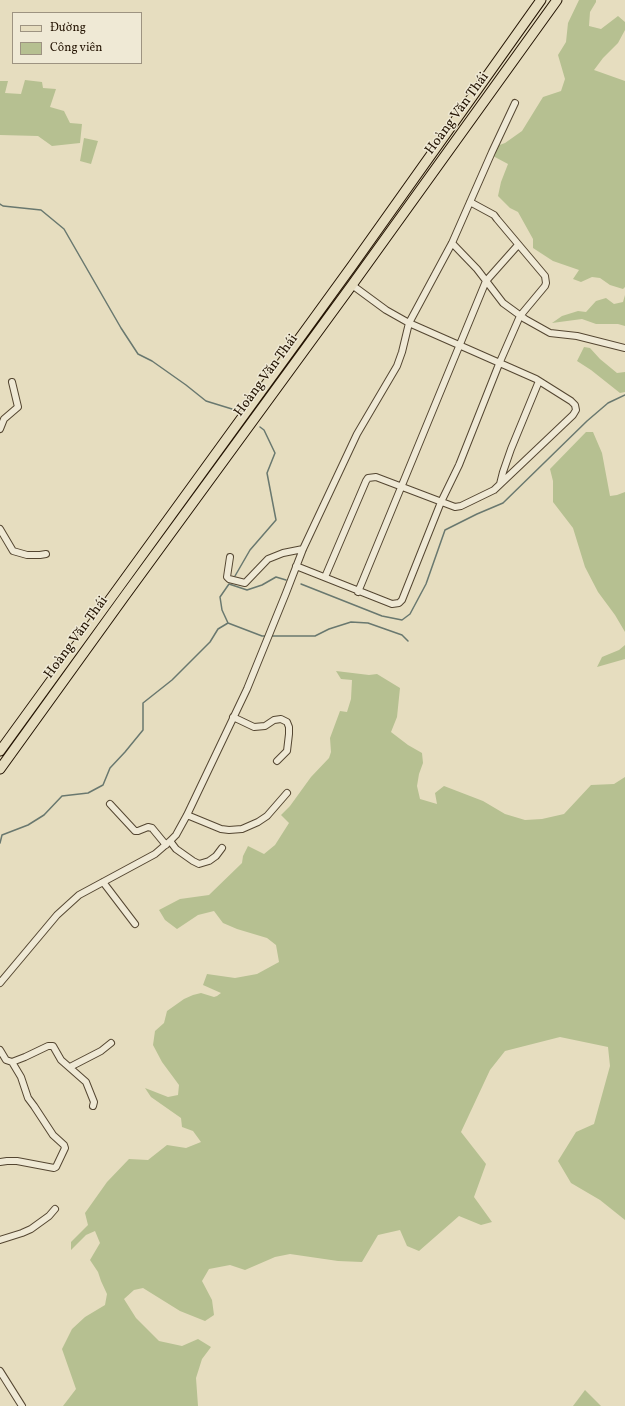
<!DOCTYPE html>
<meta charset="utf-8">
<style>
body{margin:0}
#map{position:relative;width:625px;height:1406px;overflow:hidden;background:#e6ddbf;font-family:Vollkorn,serif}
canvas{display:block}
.legend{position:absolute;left:12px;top:12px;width:130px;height:52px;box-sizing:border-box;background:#efe9d5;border:1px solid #9d9381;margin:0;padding:5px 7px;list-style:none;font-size:12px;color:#231302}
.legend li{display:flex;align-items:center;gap:8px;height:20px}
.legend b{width:20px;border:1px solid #9d9381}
</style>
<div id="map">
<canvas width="625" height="1406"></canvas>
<ul class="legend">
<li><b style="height:5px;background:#e6ddbf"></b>Đường</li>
<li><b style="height:11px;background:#b6c091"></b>Công viên</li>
</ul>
</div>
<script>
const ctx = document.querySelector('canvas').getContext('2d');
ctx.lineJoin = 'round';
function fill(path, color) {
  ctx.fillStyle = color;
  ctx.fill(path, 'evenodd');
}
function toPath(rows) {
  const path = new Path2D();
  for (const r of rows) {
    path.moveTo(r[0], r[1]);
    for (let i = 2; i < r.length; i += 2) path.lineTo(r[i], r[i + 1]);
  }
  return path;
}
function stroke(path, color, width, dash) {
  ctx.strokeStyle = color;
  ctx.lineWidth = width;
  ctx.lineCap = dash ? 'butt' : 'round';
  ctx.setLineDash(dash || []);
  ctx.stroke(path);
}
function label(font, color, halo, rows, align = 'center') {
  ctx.font = font + ' Vollkorn,serif';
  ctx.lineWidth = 3;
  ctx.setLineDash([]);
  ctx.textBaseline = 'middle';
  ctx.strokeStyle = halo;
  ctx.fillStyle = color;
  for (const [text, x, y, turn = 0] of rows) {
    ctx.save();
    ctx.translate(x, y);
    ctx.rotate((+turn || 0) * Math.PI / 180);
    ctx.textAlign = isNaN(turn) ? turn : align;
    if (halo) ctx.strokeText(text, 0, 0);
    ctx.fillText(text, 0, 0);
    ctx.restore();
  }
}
fill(toPath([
 [579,0,596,0,596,2,590,12,589,26,601,29,618,16,625,22,625,30,618,43,603,58,594,70,625,81,625,287,623,289,610,285,600,278,592,277,581,282,573,279,579,270,553,261,533,248,533,239,518,212,510,208,498,196,501,182,508,164,493,156,494,147,505,143,522,131,543,97,561,91,565,79,558,55,566,42,568,23],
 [25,80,42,82,43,88,56,89,50,107,64,111,70,123,82,124,80,143,52,146,38,136,0,135,0,81,8,81,5,93,21,94],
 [84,138,98,141,91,164,80,161],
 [625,295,625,326,618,324,596,324,582,319,552,323,562,316,578,311,586,312,596,301,606,298,614,304,623,302],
 [584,347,590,348,600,359,617,373,625,372,625,392,620,393,591,370,577,361],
 [586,432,593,432,602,453,610,496,617,495,625,492,625,632,615,615,598,592,585,567,573,528,553,502,553,481,550,469],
 [625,645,625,659,597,667,602,657,619,650],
 [336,671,369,675,377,674,400,688,397,717,391,732,408,745,422,753,423,763,419,774,417,786,420,799,437,804,435,793,444,786,483,801,505,814,525,820,542,819,564,814,591,785,614,784,625,777,625,1220,600,1200,571,1183,558,1161,576,1132,594,1124,610,1066,608,1047,560,1037,505,1051,490,1070,461,1132,486,1164,474,1197,492,1222,481,1225,459,1216,419,1251,407,1246,400,1230,378,1235,362,1262,338,1261,290,1254,275,1257,245,1270,230,1265,209,1269,202,1281,212,1300,214,1315,205,1321,180,1311,143,1288,134,1290,124,1299,136,1318,159,1341,182,1346,198,1339,211,1347,202,1359,196,1378,198,1406,63,1406,76,1389,62,1349,72,1329,85,1317,105,1305,107,1294,101,1281,98,1272,90,1260,100,1243,95,1231,86,1235,71,1250,71,1242,88,1225,85,1213,107,1182,129,1159,148,1160,167,1145,186,1148,201,1142,193,1131,182,1127,181,1118,151,1097,145,1088,168,1097,178,1095,179,1085,162,1062,153,1045,155,1031,164,1023,167,1011,184,999,193,995,201,993,214,997,217,996,221,993,203,985,207,974,235,978,257,974,279,962,276,945,267,938,237,929,223,923,214,911,198,915,177,929,165,920,159,910,180,899,209,895,242,863,243,856,248,846,264,854,275,845,289,823,281,815,290,806,311,777,329,758,331,752,330,738,340,711,347,712,351,699,352,680,341,679],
 [585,1390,601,1406,573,1406]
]), '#b6c091');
stroke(toPath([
 [0,204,3,206,41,210,64,229,121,328,138,354,152,361,186,385,206,401,232,409],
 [235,576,250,550,276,520,267,473,275,453,264,430,260,427],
 [301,584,382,616,402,620,410,614,426,584,445,530,477,514,503,503,587,421,608,403,625,395],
 [267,636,262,636,228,623,222,610,220,597,229,584,247,590,262,585,276,577,286,580],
 [270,636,315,636,329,629,351,622,368,623,402,635,408,641],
 [0,843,2,835,28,825,44,815,62,796,88,793,103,785,110,768,125,752,143,730,143,703,172,680,210,642,218,629,228,623]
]), '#69786f', 1.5);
const street = toPath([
 [452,243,477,269,503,303,525,319,550,333,577,336,625,348],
 [0,429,4,419,18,407,12,382],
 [500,484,503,472,511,449,539,381],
 [0,529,13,551,27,555,40,555,46,554],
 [230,557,227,577,229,579,245,583,268,559,283,553,303,549],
 [296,566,392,604,399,603,402,600,441,502,459,465,499,364,520,316,545,286,546,283,545,276,497,219,494,215,470,202],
 [325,577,366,481,368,478,376,477,455,507,461,506,494,490,573,415,576,410,575,405,571,401,536,379,409,323,386,310,352,285],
 [358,592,486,281,518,245],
 [233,717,254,727,265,726,274,720,281,719,287,722,289,727,289,734,287,751,277,761],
 [110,804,135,831,138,831,148,827,152,828,166,845],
 [187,815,221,829,229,830,242,829,258,822,267,816,287,793],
 [170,841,176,849,193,861,199,864,209,861,216,856,222,848],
 [103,882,135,924],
 [0,983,57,915,79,895,155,854,170,841,176,835,187,815,247,689,286,593,303,549,357,434,397,366,402,352,409,323,452,243,492,152,515,103],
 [0,1050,6,1060,12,1062,25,1057,48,1046,53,1046,61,1060,86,1082,94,1102,93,1106],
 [70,1067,101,1051,111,1043],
 [0,1162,7,1161,17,1161,54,1168,56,1167,65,1148,64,1145,53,1135,34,1106,28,1098,21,1077,12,1062],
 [0,1240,22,1233,31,1229,49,1216,55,1209],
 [0,1371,22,1406]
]);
const primary = toPath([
 [0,751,352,266,541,0],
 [0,769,124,597,352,285,557,0]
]);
stroke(street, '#544631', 8);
stroke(primary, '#231302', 11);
stroke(street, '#efe9d5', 6);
stroke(primary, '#e6ddbf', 9);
label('14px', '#231302', '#efe9d5', [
 ["Hoàng Văn Thái",458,114,-54],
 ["Hoàng Văn Thái",267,376,-54],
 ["Hoàng Văn Thái",77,638,-54]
]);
</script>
